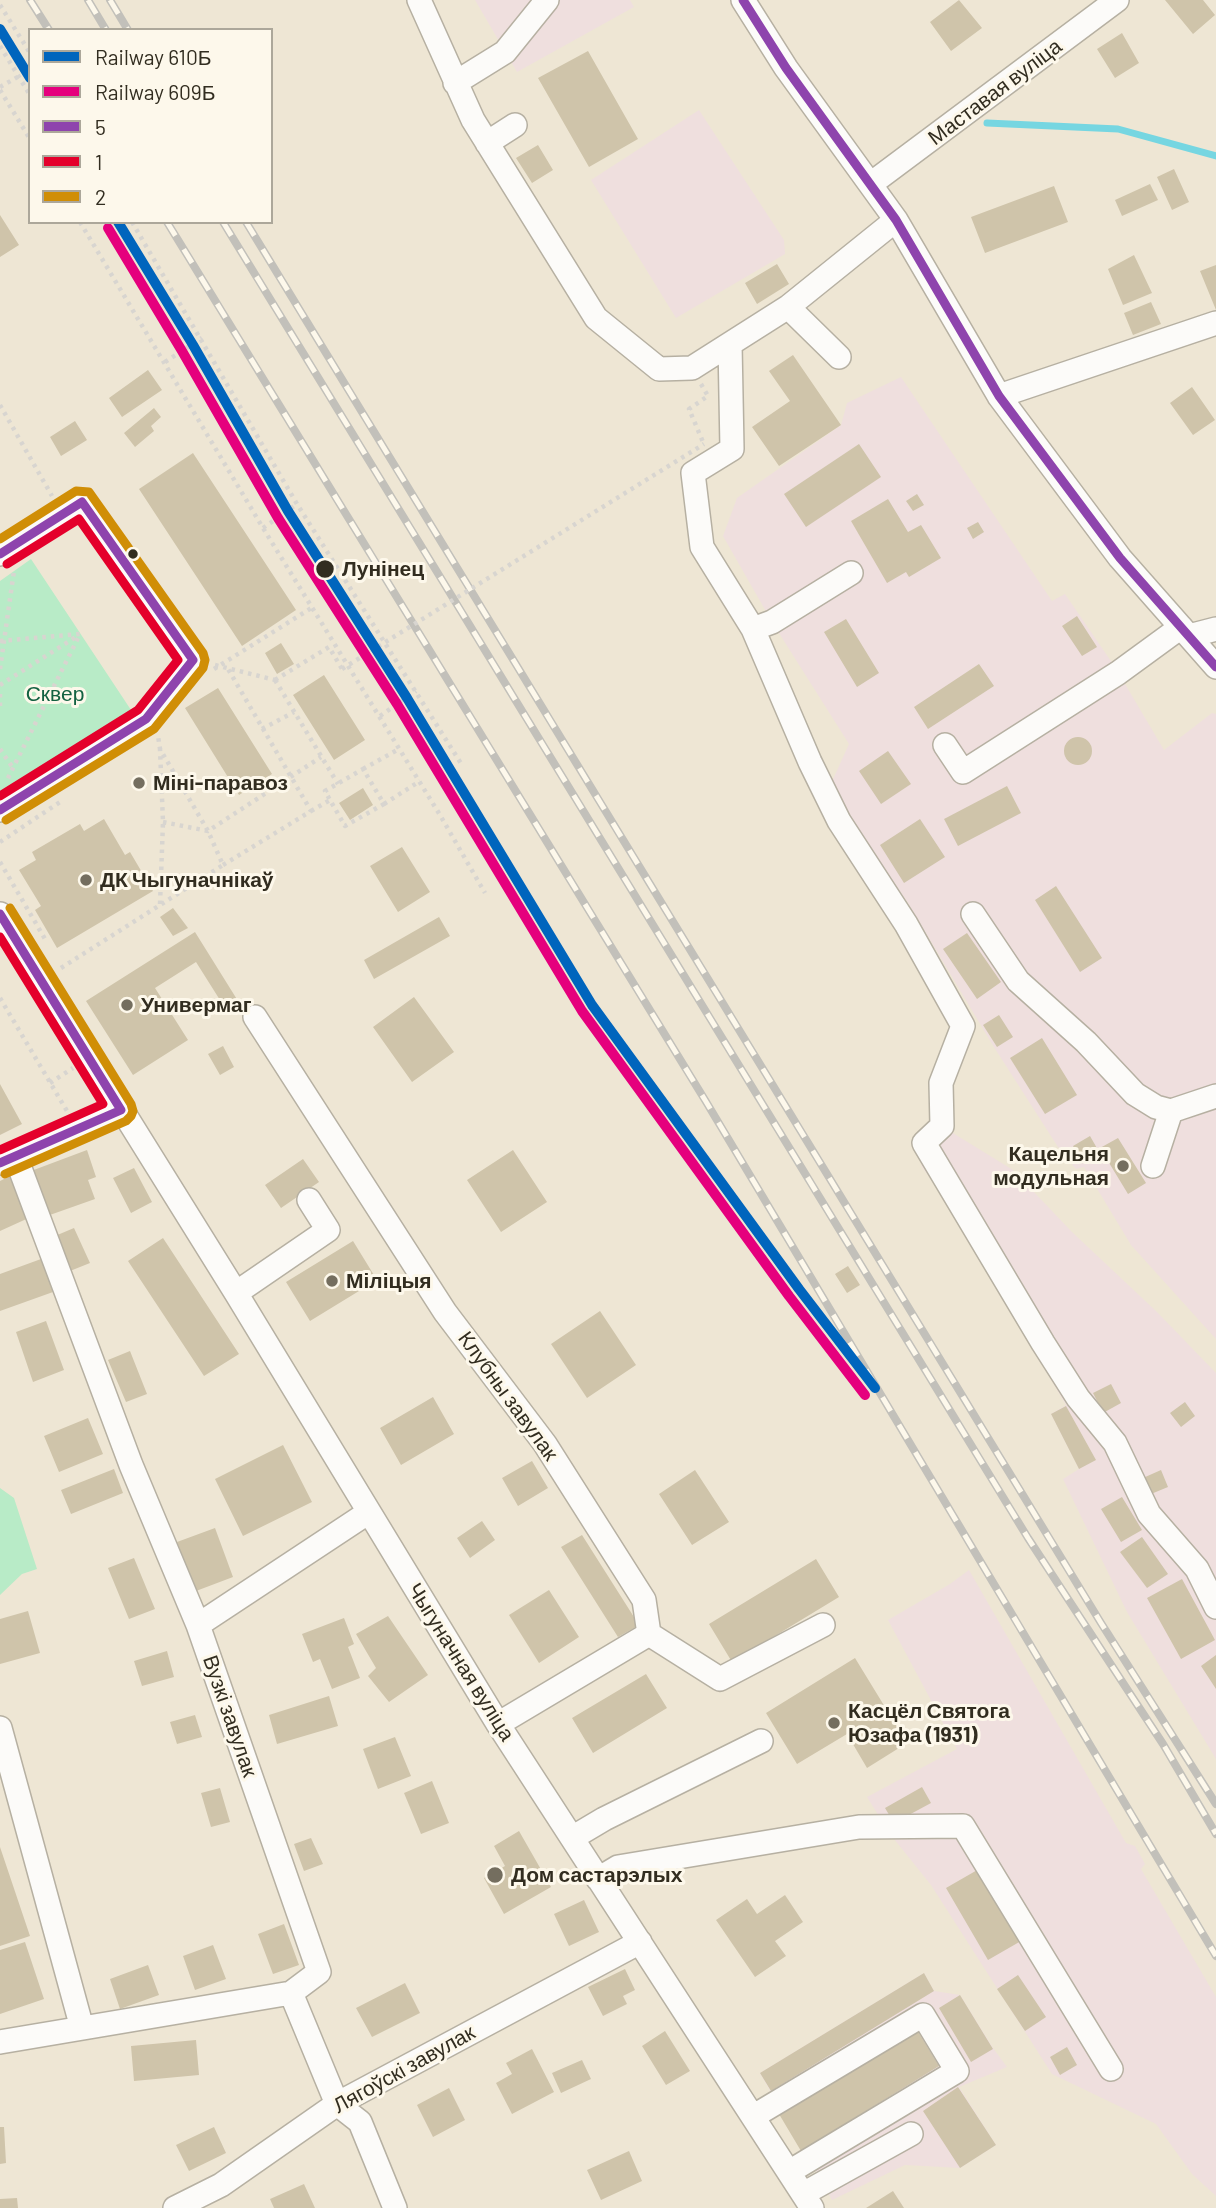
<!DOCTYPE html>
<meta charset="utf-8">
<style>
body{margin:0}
#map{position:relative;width:1216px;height:2208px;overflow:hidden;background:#eee6d4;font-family:Barlow,sans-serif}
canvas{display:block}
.legend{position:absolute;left:28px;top:28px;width:245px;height:196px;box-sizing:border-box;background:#fdf8eb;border:2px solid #aca79a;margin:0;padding:9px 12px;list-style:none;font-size:21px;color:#322d20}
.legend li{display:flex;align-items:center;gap:14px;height:35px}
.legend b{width:35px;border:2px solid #aca79a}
</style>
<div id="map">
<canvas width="1216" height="2208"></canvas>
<ul class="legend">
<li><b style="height:9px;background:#0065bd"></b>Railway 610Б</li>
<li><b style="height:9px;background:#e5007d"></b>Railway 609Б</li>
<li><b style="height:9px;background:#8e44ad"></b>5</li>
<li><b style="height:9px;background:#e4002b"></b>1</li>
<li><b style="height:9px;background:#d08e06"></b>2</li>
</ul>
</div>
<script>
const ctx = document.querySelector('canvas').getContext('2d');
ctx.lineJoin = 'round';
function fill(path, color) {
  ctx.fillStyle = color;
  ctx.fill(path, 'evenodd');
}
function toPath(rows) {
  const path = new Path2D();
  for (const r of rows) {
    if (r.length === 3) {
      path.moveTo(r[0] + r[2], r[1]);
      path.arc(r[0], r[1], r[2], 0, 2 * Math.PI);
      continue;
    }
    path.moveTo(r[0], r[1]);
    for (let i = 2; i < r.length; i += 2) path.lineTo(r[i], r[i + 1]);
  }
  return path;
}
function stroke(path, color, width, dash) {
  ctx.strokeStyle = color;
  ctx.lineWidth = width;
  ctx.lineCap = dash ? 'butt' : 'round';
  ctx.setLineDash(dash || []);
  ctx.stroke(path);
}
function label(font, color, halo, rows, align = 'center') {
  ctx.font = font + ' Barlow,sans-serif';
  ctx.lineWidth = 6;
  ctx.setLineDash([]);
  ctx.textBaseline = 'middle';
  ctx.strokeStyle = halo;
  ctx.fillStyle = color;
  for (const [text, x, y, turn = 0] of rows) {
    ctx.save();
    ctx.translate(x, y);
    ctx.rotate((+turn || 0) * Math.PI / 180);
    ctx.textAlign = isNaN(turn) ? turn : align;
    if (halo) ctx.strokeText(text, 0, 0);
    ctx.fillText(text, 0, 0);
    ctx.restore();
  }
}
fill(toPath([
 [475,0,630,0,634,7,517,72],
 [699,110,784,240,785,254,676,318,591,180],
 [901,377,1052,601,1065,594,1115,667,1164,750,1212,713,1216,714,1216,1339,1131,1245,1084,1167,1076,1169,1058,1147,992,1044,908,903,829,788,849,744,772,622,723,536,737,498,841,425,847,403],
 [935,1122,1013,1170,1072,1232,1157,1312,1216,1373,1216,1759,1127,1612,1063,1479,1079,1469,1051,1414,1066,1405,942,1194,922,1167,917,1140],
 [969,1570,1126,1843,1135,1846,1145,1864,1141,1869,1216,1997,1216,2196,1192,2174,1156,2124,1052,2074,931,1885,890,1834,867,1797,957,1749,888,1620,950,1584],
 [924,1973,934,1991,960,1995,993,2048,1007,2067,959,2087,996,2145,960,2168,905,2165,832,2200,760,2073]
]), '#efdfde');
fill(toPath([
 [31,559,131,710,0,796,0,581],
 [0,1488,14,1498,37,1569,22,1574,0,1595]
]), '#b8ebc7');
stroke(toPath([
 [987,123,1118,129,1216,156]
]), '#76d6e1', 7);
fill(toPath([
 [959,0,982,28,951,51,930,22],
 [1165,0,1203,0,1215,15,1193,34],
 [1122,33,1139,63,1115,78,1097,49],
 [588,51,638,139,589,167,538,78],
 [538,145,553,170,532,183,516,158],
 [1174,169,1189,202,1172,210,1157,177],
 [1150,184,1158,200,1122,216,1115,200],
 [1054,186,1068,222,985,253,971,217],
 [0,215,19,245,0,257],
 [1134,255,1152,293,1123,305,1108,269],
 [777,264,789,284,757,304,745,283],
 [1216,265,1216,310,1200,271],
 [1151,302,1161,324,1133,335,1124,313],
 [793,355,841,425,779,466,752,427,790,401,769,371],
 [148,370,162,390,122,417,109,398],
 [1192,387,1215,420,1193,435,1170,403],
 [154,408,161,417,151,426,154,431,135,447,124,433],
 [75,421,87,440,61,456,50,437],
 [859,444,881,477,806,527,784,494],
 [193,453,296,610,242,646,139,489],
 [917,494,924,505,913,511,906,501],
 [888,499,908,532,921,525,941,558,909,577,906,572,887,583,851,521],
 [978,522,984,532,973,539,967,528],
 [1077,616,1097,647,1082,656,1062,626],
 [846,619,879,673,857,687,824,632],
 [281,643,294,664,277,674,265,653],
 [979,664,994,686,928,729,914,707],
 [324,675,365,740,334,760,293,695],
 [218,688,272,774,239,795,185,708],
 [1078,751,14],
 [888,751,911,784,881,804,859,771],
 [1007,786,1021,813,958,846,944,819],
 [363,788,373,805,350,820,339,803],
 [104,819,125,855,130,852,153,891,57,948,35,910,41,906,19,870,36,860,32,852,80,824,84,831],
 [920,819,945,857,904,883,880,845],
 [402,847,430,892,398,912,370,866],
 [1056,886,1102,958,1080,972,1035,900],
 [173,908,188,928,173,936,160,917],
 [439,917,450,936,374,979,364,960],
 [195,932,238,1001,225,1008,196,962,155,988,188,1040,133,1075,86,1001],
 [967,933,1001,982,977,999,943,949],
 [414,997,454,1052,412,1082,373,1027],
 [999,1015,1013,1037,997,1047,983,1025],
 [1042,1038,1077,1095,1045,1114,1010,1058],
 [223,1046,234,1067,220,1075,208,1054],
 [0,1084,22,1124,0,1135],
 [1090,1136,1098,1150,1081,1160,1073,1146],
 [1118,1138,1146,1183,1128,1194,1100,1148],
 [87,1150,96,1177,88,1180,95,1199,47,1216,31,1171],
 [513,1150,547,1202,501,1232,467,1180],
 [303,1159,319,1182,281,1208,265,1185],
 [134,1168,152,1202,131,1213,113,1178],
 [14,1174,33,1216,0,1231,0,1181],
 [74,1228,90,1263,70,1271,55,1236],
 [163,1238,239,1354,204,1376,128,1261],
 [353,1241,377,1280,310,1321,286,1282],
 [41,1259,53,1292,0,1311,0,1274],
 [848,1266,860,1285,847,1293,835,1274],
 [600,1311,636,1365,587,1398,551,1344],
 [46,1321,64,1370,33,1382,16,1332],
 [130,1351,147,1394,126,1402,108,1360],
 [1111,1384,1121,1403,1103,1413,1093,1393],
 [433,1397,454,1434,401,1465,380,1428],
 [1185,1402,1195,1416,1181,1427,1170,1413],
 [1066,1406,1096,1460,1079,1469,1051,1414],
 [88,1418,103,1454,59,1472,44,1436],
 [283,1445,312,1502,243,1536,215,1479],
 [532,1461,548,1488,518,1506,502,1478],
 [114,1469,123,1493,71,1514,61,1490],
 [695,1470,729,1522,692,1545,659,1494],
 [1161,1470,1168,1487,1151,1494,1143,1478],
 [1122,1497,1142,1530,1121,1542,1101,1509],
 [482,1521,495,1540,470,1558,457,1538],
 [215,1528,233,1577,196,1591,177,1542],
 [582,1535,639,1625,618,1637,561,1547],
 [1142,1537,1168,1574,1147,1588,1120,1552],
 [134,1558,155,1609,129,1619,108,1568],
 [816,1559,839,1597,732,1662,709,1624],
 [1182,1579,1215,1640,1181,1659,1147,1598],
 [549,1590,579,1637,539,1663,509,1615],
 [28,1611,40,1653,0,1664,0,1619],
 [388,1616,428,1675,389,1702,368,1676,376,1668,356,1634],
 [344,1618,354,1644,348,1647,360,1678,332,1689,320,1659,313,1662,302,1634],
 [167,1651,174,1677,142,1686,134,1661],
 [1216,1655,1216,1689,1201,1666],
 [855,1658,907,1743,867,1768,847,1734,797,1764,766,1713],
 [646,1674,667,1708,593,1753,572,1718],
 [329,1696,338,1726,277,1744,269,1715],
 [195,1715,202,1737,177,1744,170,1722],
 [395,1737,411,1776,378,1789,363,1749],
 [432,1781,449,1823,421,1834,404,1793],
 [922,1787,931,1803,894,1823,885,1808],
 [220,1788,230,1822,211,1827,201,1793],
 [519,1831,551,1887,504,1914,484,1878,505,1866,494,1846],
 [311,1838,323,1864,304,1871,294,1844],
 [0,1847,30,1936,0,1946],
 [979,1869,1021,1941,988,1960,946,1888],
 [785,1895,803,1922,775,1941,786,1956,755,1977,716,1920,747,1899,757,1914],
 [584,1900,599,1932,569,1946,554,1914],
 [284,1924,299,1965,273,1974,258,1934],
 [25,1942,44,1999,0,2014,0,1950],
 [213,1945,226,1979,195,1990,183,1956],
 [148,1965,159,1995,120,2009,110,1979],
 [625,1969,635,1990,623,1996,627,2004,603,2016,588,1987],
 [924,1973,934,1991,771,2091,760,2073],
 [1018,1975,1046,2017,1025,2031,997,1989],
 [405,1983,420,2013,372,2037,356,2008],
 [960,1995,993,2049,971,2062,939,2008],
 [917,2030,939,2066,801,2151,779,2114],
 [665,2031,690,2071,666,2085,642,2046],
 [196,2040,199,2075,134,2081,131,2046],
 [1067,2047,1077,2065,1060,2075,1050,2057],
 [532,2049,554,2092,512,2114,496,2083,512,2074,506,2063],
 [582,2060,591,2079,561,2093,552,2073],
 [958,2087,996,2145,960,2168,923,2111],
 [449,2088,465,2120,433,2137,417,2105],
 [0,2127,4,2127,6,2163,0,2164],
 [214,2127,226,2153,189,2171,176,2145],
 [629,2151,642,2181,601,2200,587,2170],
 [304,2184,315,2208,274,2208,270,2199],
 [893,2191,904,2208,866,2208],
 [17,2198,18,2208,0,2208,0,2199]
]), '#cfc4aa');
const minor = toPath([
 [419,0,473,120,596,318,659,369,692,368,788,307,896,220],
 [743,0,786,68,896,220,999,396,1120,558,1216,667],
 [455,83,505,52,547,0],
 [487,143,515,125],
 [872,183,1117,0],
 [788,307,839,357],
 [730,344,732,449,693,473,702,547,753,629,772,622,851,573],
 [999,396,1216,323],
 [0,554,82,502,193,660,146,719,0,810],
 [753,629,810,762,839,821,906,924,963,1026,941,1083,942,1126,924,1143,1043,1343,1078,1398,1115,1443,1149,1514,1197,1569,1216,1607],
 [1189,636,1216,629],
 [945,745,963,772,1118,673,1181,627],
 [0,914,236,1293,498,1724,812,2208],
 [973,914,1018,981,1086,1042,1135,1094,1156,1107,1171,1111],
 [255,1017,445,1312,545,1444,644,1600,649,1634,498,1724],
 [0,1163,121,1110],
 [1153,1166,1171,1111,1216,1096],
 [236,1293,328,1230,309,1200],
 [198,1625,369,1512],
 [649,1634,720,1679,823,1625],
 [0,1728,82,2028],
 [572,1838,604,1819,761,1741],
 [598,1879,618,1867,859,1827,963,1826,1111,2069],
 [291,1993,337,2104,360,2122,395,2208],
 [0,2042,291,1993,319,1972,198,1625,131,1465,15,1155],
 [754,2116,923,2015,957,2071,789,2172],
 [803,2194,911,2134],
 [175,2208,221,2185,337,2104,640,1942]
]);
stroke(minor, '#b6b0a2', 26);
stroke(toPath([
 [0,5,30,53],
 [0,46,30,95],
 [0,87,30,70],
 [0,90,30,139],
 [80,222,263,528,440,815,485,893],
 [106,222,280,517,444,778],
 [132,222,297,504,462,765],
 [165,362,202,338],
 [701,384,708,396,689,409,703,442],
 [0,405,52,496],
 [263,528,297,504],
 [0,641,80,634,7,780],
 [215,665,275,680],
 [0,669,14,571],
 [214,669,313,607],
 [275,680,338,784],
 [275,680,329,647,342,669],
 [0,685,79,635],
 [0,694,0,708],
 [380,716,416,691],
 [262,729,294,712],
 [0,749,13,768],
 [363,769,399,749],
 [384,804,420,781],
 [311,811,330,800,345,826,384,804,363,769,325,791,330,800],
 [163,822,208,831,321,757],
 [0,842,63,800],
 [0,862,45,939],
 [223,865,311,811,228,669],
 [160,904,163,822,160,749],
 [61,968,223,865,208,831,160,749,158,736],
 [0,998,67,1111],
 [50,1083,73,1068]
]), '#d8d5d0', 4.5, [3.5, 5]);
stroke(minor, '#fcfbf9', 23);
const rail = toPath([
 [30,0,49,30],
 [88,0,106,30],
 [110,0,128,30],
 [167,222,705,1100,1216,1956],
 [223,222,1028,1538,1163,1744,1216,1834],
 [246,222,1101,1623,1216,1804]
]);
stroke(rail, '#c2c0ba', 8);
stroke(rail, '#fdf8eb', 5, [16]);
stroke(toPath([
 [342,669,704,444]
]), '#d8d5d0', 4.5, [3.5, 5]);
stroke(toPath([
 [743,0,786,68,896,220,999,396,1120,558,1216,667],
 [0,554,82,502,193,660,146,719,0,810],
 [0,914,121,1110,0,1163]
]), '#8e44ad', 9);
stroke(toPath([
 [0,796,138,710,178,660,79,519,7,564],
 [0,937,103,1104,0,1150]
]), '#e4002b', 9);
stroke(toPath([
 [0,539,76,491,89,492,203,653,205,660,203,668,154,729,6,820],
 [5,1174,126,1121,131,1116,133,1111,131,1104,10,908]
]), '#d08e06', 9);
stroke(toPath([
 [0,29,30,78],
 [118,222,193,345,288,511,407,698,592,1005,799,1289,875,1388]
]), '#0065bd', 10);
stroke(toPath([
 [108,228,182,351,278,518,397,704,582,1011,789,1296,865,1395]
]), '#e5007d', 10);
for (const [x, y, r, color] of [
 [133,554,6,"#322d20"],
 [325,569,10,"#322d20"],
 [139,783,7,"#746e5f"],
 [86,880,7,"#746e5f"],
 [127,1005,7,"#746e5f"],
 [1123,1166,7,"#746e5f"],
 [332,1281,7,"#746e5f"],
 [834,1723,7,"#746e5f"],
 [495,1875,9,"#746e5f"]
]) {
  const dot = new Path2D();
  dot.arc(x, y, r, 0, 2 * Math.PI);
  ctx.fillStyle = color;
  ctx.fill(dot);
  stroke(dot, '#fdf8eb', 2.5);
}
label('21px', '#322d20', '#fdf8eb', [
 ["Маставая вуліца",995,92,-37],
 ["Клубны завулак",508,1396,54],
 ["Чыгуначная вуліца",461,1662,58],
 ["Вузкі завулак",230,1716,71],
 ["Лягоўскі завулак",404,2069,-29]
]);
label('bold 21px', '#322d20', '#fdf8eb', [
 ["Лунінец",342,569]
], 'left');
label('21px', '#136141', '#fdf8eb', [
 ["Сквер",55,694]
]);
label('bold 21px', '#322d20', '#fdf8eb', [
 ["Міні-паравоз",153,783],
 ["ДК Чыгуначнікаў",100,880],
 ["Универмаг",141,1005],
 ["Кацельня",1109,1154,"right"],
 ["модульная",1109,1178,"right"],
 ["Міліцыя",346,1281],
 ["Касцёл Святога",848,1711],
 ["Юзафа (1931)",848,1735],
 ["Дом састарэлых",511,1875]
], 'left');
</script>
